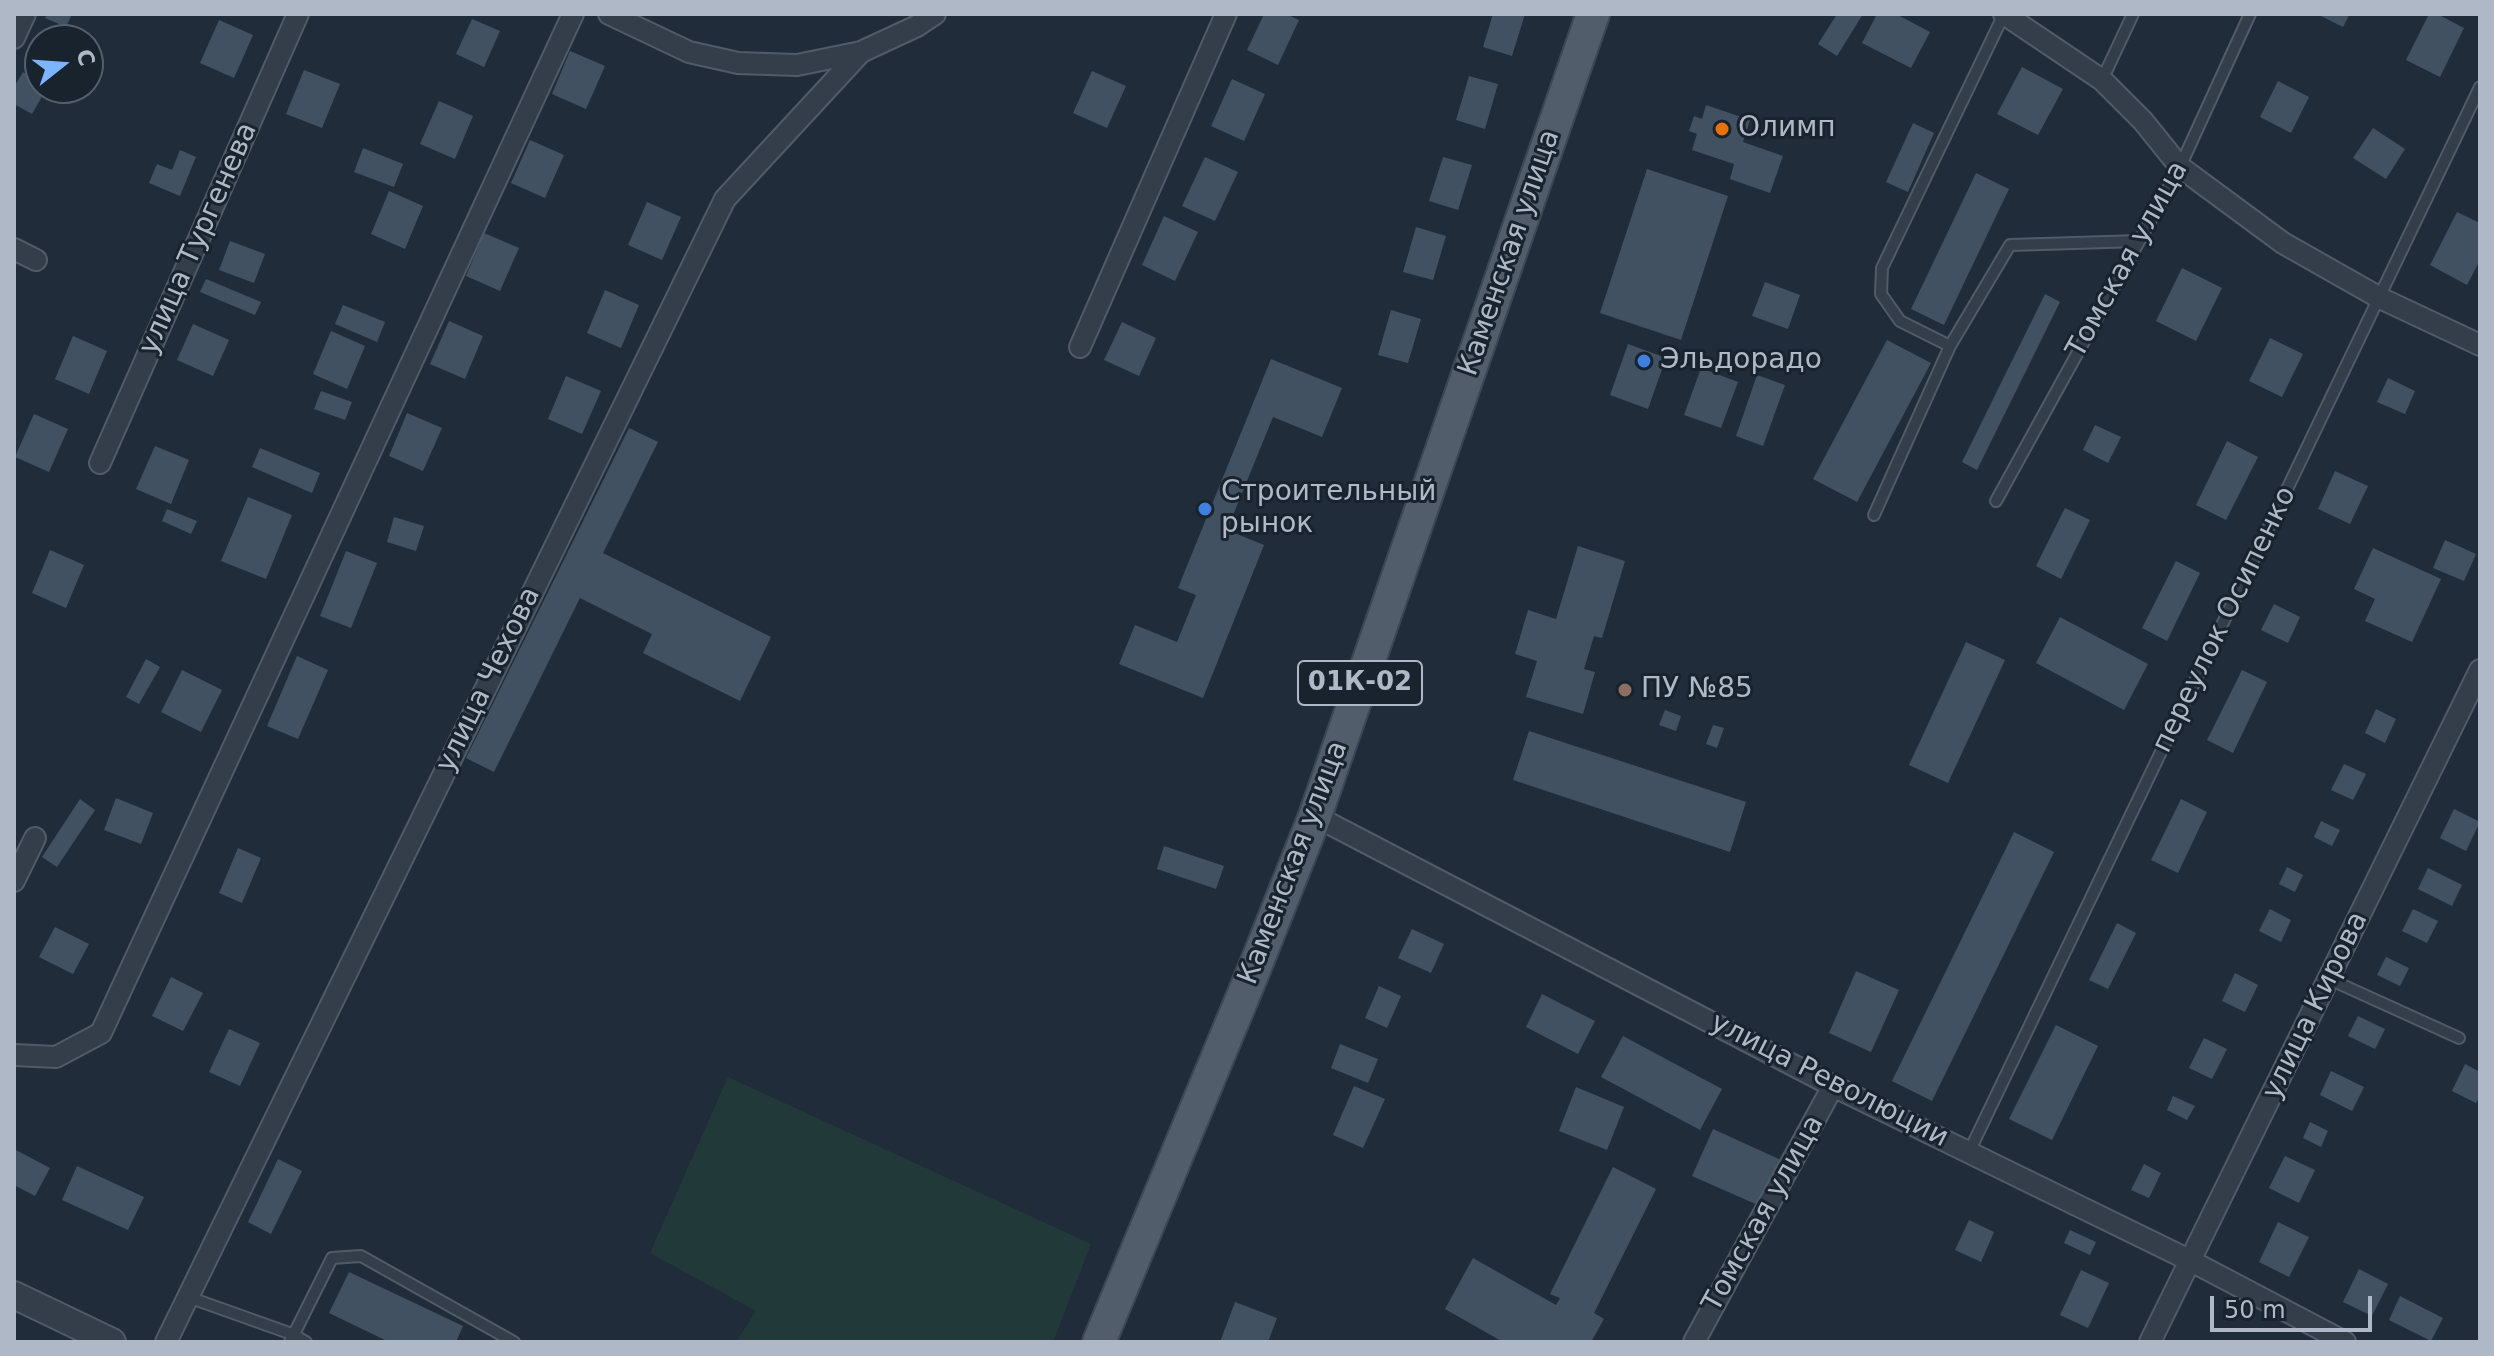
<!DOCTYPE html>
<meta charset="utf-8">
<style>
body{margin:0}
#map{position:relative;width:2494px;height:1356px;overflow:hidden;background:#202c39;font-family:"DejaVu Sans",sans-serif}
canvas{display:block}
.frame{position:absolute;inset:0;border:16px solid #aeb8c6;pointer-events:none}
.north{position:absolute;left:24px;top:24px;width:80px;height:80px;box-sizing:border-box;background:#19232e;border:2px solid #555f6b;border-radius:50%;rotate:73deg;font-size:22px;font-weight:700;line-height:32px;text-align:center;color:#aeb8c6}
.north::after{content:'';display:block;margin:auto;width:28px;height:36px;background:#7cb4fd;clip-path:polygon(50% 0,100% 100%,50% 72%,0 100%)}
.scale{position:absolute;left:2210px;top:1296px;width:162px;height:36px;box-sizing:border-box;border:4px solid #aeb8c6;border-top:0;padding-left:10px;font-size:24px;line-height:28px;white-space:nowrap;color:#aeb8c6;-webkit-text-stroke:6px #19232e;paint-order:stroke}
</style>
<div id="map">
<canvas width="2494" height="1356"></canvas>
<div class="frame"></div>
<div class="north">С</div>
<div class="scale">50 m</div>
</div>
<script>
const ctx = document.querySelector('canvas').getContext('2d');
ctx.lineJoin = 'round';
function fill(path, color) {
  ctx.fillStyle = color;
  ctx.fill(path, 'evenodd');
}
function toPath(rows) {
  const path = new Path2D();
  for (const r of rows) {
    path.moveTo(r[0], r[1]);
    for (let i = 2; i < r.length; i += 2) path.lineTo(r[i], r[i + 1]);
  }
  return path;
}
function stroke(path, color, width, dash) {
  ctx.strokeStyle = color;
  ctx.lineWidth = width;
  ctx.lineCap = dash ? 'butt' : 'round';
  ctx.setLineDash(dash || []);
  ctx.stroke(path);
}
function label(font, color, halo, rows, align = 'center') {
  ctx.font = font + ' "DejaVu Sans",sans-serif';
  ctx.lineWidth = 6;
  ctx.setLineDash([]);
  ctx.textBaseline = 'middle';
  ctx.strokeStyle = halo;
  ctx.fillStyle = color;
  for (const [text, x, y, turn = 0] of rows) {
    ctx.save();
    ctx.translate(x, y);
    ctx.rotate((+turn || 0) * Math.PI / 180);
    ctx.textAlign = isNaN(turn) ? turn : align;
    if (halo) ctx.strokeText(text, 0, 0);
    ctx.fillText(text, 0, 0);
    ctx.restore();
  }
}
fill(toPath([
 [728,1077,1091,1244,1053,1342,736,1342,756,1311,650,1253]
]), '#22393a');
fill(toPath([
 [47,14,72,14,66,27,45,18],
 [1264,14,1286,14,1299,20,1278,65,1247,50],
 [1493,14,1525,14,1512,56,1483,47],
 [1837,14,1863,14,1837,56,1818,44],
 [1877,14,1896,14,1930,32,1911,68,1862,43],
 [2317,14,2350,14,2343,27],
 [2429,14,2437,14,2464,28,2440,77,2406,60],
 [472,19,500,31,484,67,456,54],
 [219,20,253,35,234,78,200,63],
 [570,51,605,66,586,109,552,94],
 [2022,67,2063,89,2038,135,1997,114],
 [304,70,340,84,322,128,286,114],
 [1092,71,1126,86,1107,128,1073,113],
 [23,72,40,82,40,88,47,88,32,114,14,104,14,87],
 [1469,76,1498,84,1485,129,1456,120],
 [1232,79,1265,94,1244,141,1211,126],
 [2278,81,2309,97,2291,133,2260,117],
 [439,101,473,116,455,159,420,144],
 [1706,105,1750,120,1743,142,1783,156,1770,193,1730,179,1734,164,1692,150,1697,134,1689,131,1694,116,1702,119],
 [1913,123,1934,133,1908,192,1886,182],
 [2373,128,2405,149,2386,179,2353,158],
 [530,140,564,155,545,198,511,183],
 [363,148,403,164,394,187,354,172],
 [180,150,196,157,180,196,149,183,157,164,172,170],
 [1205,157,1238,172,1215,221,1182,206],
 [1443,157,1472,165,1458,210,1429,201],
 [1647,169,1728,196,1681,340,1600,313],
 [1976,173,2009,189,1944,325,1911,309],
 [389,191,423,206,405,249,371,234],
 [647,202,681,217,662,260,628,245],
 [2457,212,2480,223,2480,260,2467,285,2430,265],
 [1164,216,1198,232,1175,281,1142,265],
 [1416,227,1446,236,1433,280,1403,272],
 [484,233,519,248,500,291,466,276],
 [230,241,265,254,254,283,219,270],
 [2182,268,2222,288,2196,341,2156,321],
 [206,279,261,302,255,315,200,292],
 [1765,282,1800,295,1788,329,1752,316],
 [605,290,639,305,621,348,587,333],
 [2045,294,2060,302,1977,470,1962,462],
 [343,305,385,322,377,342,335,324],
 [1391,310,1421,319,1408,363,1378,355],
 [449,321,483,336,465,379,430,364],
 [1122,322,1156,338,1139,376,1104,360],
 [193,324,229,340,213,376,177,360],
 [331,331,365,346,347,389,313,374],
 [73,336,107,351,89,394,55,379],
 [2270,338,2303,354,2282,397,2249,381],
 [1887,340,1931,363,1857,502,1813,479],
 [1628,344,1666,358,1648,409,1610,395],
 [1271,359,1342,388,1322,437,1273,417,1227,530,1264,545,1203,698,1119,664,1135,625,1177,642,1196,595,1178,588],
 [1701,368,1738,382,1721,428,1684,415],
 [1757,375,1785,385,1763,446,1736,436],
 [566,376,601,391,582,434,548,419],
 [2388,378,2415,391,2405,414,2377,402],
 [321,391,352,402,345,420,314,409],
 [407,413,442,428,423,471,389,456],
 [34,414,68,429,49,472,15,457],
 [2095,425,2121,437,2108,463,2083,450],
 [629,428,658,442,603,553,771,637,740,701,643,653,652,634,580,598,494,772,466,758],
 [2227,441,2258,457,2226,520,2196,505],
 [155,446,189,460,171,504,136,489],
 [260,448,320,473,312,493,252,467],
 [2335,471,2368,486,2350,524,2318,509],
 [248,497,292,515,266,579,221,561],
 [2065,508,2090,520,2061,579,2036,566],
 [167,509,197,521,191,534,162,521],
 [394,517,424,526,416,551,387,542],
 [2445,540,2476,554,2464,581,2433,568],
 [1578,546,1625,561,1602,638,1594,636,1584,669,1595,672,1583,714,1526,697,1537,661,1515,654,1528,610,1556,619],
 [2373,548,2441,579,2412,642,2365,621,2375,599,2354,589],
 [50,550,84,565,66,608,32,593],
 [346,551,377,563,351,628,320,616],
 [2176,561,2200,573,2167,641,2142,628],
 [2274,604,2300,617,2288,643,2261,630],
 [2060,617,2148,664,2124,710,2036,663],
 [1966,642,2005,660,1948,783,1909,765],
 [297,656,328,670,298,739,267,726],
 [146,659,160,667,139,704,126,697],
 [182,670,222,690,201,732,161,712],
 [2242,670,2267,682,2233,753,2207,740],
 [2376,709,2396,719,2385,743,2365,733],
 [1665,710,1681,716,1676,731,1659,725],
 [1713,725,1724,728,1717,748,1706,744],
 [1529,731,1746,802,1730,852,1513,780],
 [2344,764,2366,774,2353,800,2331,790],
 [116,798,153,813,141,844,104,830],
 [80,799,95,810,57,867,42,857],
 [2181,799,2207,812,2178,873,2151,860],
 [2454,809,2480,822,2466,851,2440,838],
 [2321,821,2340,830,2332,846,2314,837],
 [2014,832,2054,852,1932,1101,1892,1081],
 [1164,846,1224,866,1216,889,1157,869],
 [238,848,261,858,242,903,219,893],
 [2287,867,2303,875,2295,892,2279,884],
 [2428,868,2462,885,2452,906,2418,889],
 [2270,909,2291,920,2281,942,2259,931],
 [2413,909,2438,921,2427,943,2402,931],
 [2117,923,2136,933,2108,989,2089,980],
 [55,927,89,944,73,974,39,957],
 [1412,929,1444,944,1431,973,1398,958],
 [2386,957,2409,968,2400,986,2377,975],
 [1856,971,1899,990,1871,1052,1829,1033],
 [2235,973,2258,985,2245,1012,2222,1001],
 [171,977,203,993,183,1031,152,1016],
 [1379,986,1401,996,1387,1028,1365,1018],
 [1542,994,1595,1021,1578,1054,1526,1027],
 [2358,1016,2385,1029,2375,1049,2348,1036],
 [2056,1025,2098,1046,2052,1140,2009,1119],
 [229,1029,260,1043,240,1086,209,1072],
 [1623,1036,1722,1089,1700,1130,1601,1077],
 [2204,1038,2227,1049,2212,1079,2189,1068],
 [1340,1044,1378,1059,1368,1083,1331,1068],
 [2465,1064,2480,1072,2480,1096,2476,1103,2452,1091],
 [2331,1071,2364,1087,2352,1111,2320,1095],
 [1354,1086,1385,1099,1363,1148,1333,1135],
 [1576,1087,1624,1107,1607,1150,1559,1131],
 [2173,1096,2195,1106,2187,1120,2167,1110],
 [2310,1122,2328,1131,2321,1147,2303,1138],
 [1713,1129,1781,1160,1760,1206,1692,1176],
 [14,1149,50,1168,35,1196,14,1185],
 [2285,1156,2315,1170,2299,1203,2269,1188],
 [278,1159,302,1171,271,1234,248,1222],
 [2144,1164,2161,1173,2149,1198,2131,1190],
 [77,1166,144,1197,128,1230,62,1200],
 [1613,1167,1656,1189,1594,1313,1604,1319,1591,1342,1503,1342,1445,1309,1473,1258,1556,1305,1560,1298,1550,1294],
 [1969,1220,1994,1232,1981,1262,1955,1250],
 [2278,1222,2309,1237,2289,1277,2259,1262],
 [2070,1230,2096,1242,2090,1255,2064,1243],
 [2359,1269,2388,1284,2372,1316,2343,1302],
 [2081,1270,2109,1283,2088,1328,2060,1315],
 [349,1272,463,1326,456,1342,389,1342,329,1313],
 [2400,1296,2443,1318,2431,1341,2389,1320],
 [1235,1302,1277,1318,1268,1342,1220,1342]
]), '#425161');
const service = toPath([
 [2102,80,2133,14],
 [1950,346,1900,321,1881,294,1882,268,2004,14],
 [1996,501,2180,167,2250,14],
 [1874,515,1950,346,2010,245,2139,241],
 [2329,979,2459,1038],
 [1969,1152,2480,87],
 [188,1297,292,1334,306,1342],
 [290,1342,332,1258,361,1256,514,1342]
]);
const minor = toPath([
 [609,14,689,52,738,63,797,65,861,52,917,26,935,14],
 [2004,14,2102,80,2143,121,2180,167,2283,243,2380,298,2480,345],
 [14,38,25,14],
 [14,249,36,260],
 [1080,347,1226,14],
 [100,463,298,14],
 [1315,816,1833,1086,2191,1261,2345,1342],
 [14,881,35,838],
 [14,1055,56,1057,101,1033,573,14],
 [166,1342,725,199,861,52],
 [1694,1342,1833,1086],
 [2150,1342,2480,670]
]);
const tertiary = toPath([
 [14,1295,112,1342]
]);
const primary = toPath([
 [1099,1342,1251,977,1315,816,1593,14]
]);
stroke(service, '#515b67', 14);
stroke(minor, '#515b67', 24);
stroke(tertiary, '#515b67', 30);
stroke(primary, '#3d4753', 36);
stroke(service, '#333e4a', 10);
stroke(minor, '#333e4a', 20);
stroke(tertiary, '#333e4a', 26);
stroke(primary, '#515d6a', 32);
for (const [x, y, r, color] of [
 [1722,129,8,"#e8710a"],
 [1644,361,8,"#3f7fe0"],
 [1205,509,8,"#3f7fe0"],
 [1625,690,8,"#8d6e63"]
]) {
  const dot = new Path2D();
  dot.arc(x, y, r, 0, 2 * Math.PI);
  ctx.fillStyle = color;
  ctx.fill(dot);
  stroke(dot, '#19232e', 3);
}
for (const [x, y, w] of [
 [1360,683,124]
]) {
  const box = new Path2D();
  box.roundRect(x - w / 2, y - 22, w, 44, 6);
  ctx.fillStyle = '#19232e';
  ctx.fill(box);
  stroke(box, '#aeb8c6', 2);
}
label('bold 26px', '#aeb8c6', null, [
 ["01К-02",1360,683]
]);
label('28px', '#aeb8c6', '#19232e', [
 ["Олимп",1738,129],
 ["Эльдорадо",1660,361],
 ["Строительный",1221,493],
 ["рынок",1221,525],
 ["ПУ №85",1641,690]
], 'left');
label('28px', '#aeb8c6', '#19232e', [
 ["улица Тургенева",199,239,-66],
 ["Каменская улица",1510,253,-71],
 ["Томская улица",2128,260,-61],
 ["переулок Осипенко",2225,620,-64],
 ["улица Чехова",489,680,-64],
 ["Каменская улица",1294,863,-69],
 ["улица Кирова",2316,1006,-64],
 ["улица Революции",1829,1081,27],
 ["Томская улица",1764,1214,-61]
]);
</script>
